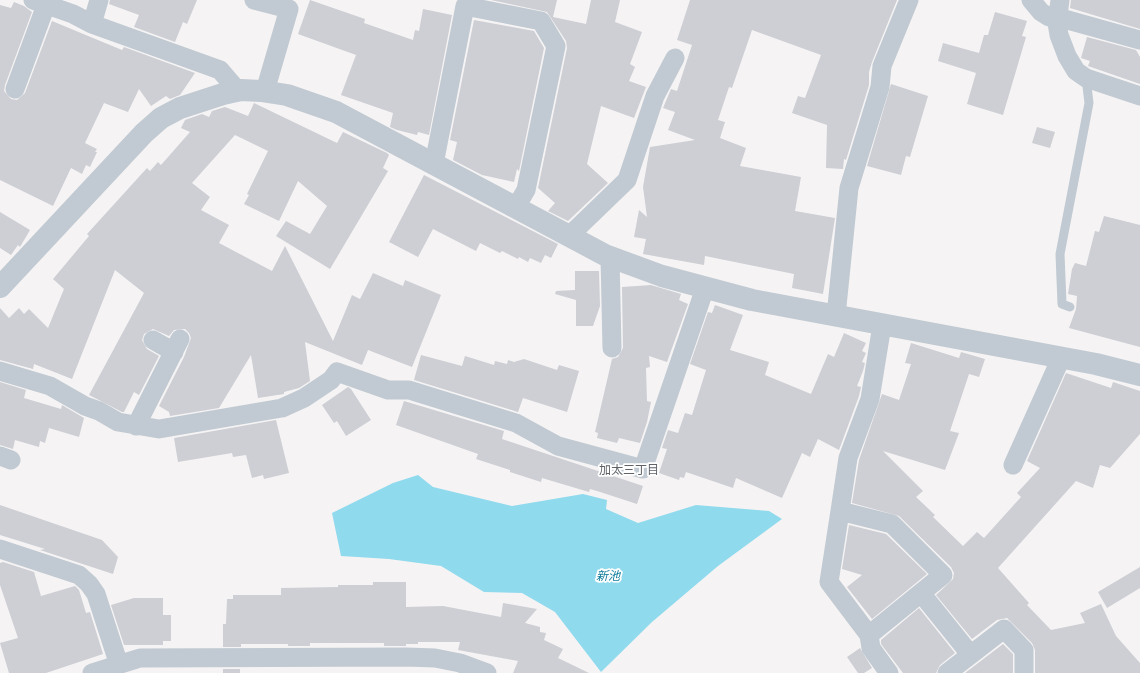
<!DOCTYPE html>
<meta charset="utf-8">
<style>
body{margin:0}
canvas{display:block;background:#f5f3f3}
</style>
<canvas width="1140" height="673"></canvas>
<script>
const ctx = document.querySelector('canvas').getContext('2d');
ctx.lineJoin = 'round';
function fill(path, color) {
  ctx.fillStyle = color;
  ctx.fill(path, 'evenodd');
}
function toPath(rows) {
  const path = new Path2D();
  for (const r of rows) {
    path.moveTo(r[0], r[1]);
    for (let i = 2; i < r.length; i += 2) path.lineTo(r[i], r[i + 1]);
  }
  return path;
}
function stroke(path, color, width, dash) {
  ctx.strokeStyle = color;
  ctx.lineWidth = width;
  ctx.lineCap = dash ? 'butt' : 'round';
  ctx.setLineDash(dash || []);
  ctx.stroke(path);
}
function label(font, color, halo, rows, align = 'center') {
  ctx.font = font + ' "Source Sans 3","Noto Sans JP",sans-serif';
  ctx.lineWidth = 3.5;
  ctx.setLineDash([]);
  ctx.textBaseline = 'middle';
  ctx.strokeStyle = halo;
  ctx.fillStyle = color;
  for (const [text, x, y, turn = 0] of rows) {
    ctx.save();
    ctx.translate(x, y);
    ctx.rotate((+turn || 0) * Math.PI / 180);
    ctx.textAlign = isNaN(turn) ? turn : align;
    if (halo) ctx.strokeText(text, 0, 0);
    ctx.fillText(text, 0, 0);
    ctx.restore();
  }
}
fill(toPath([
 [418,475,433,487,512,506,583,494,607,500,606,509,638,523,696,505,769,511,782,519,718,566,652,622,601,672,555,612,522,593,484,592,441,566,389,559,341,556,332,513,393,483]
]), '#90daee');
fill(toPath([
 [110,0,197,0,187,24,183,22,175,42,134,27,139,15,109,4],
 [310,0,365,19,364,23,413,40,415,30,419,31,423,9,452,15,429,135,418,132,417,135,397,130,390,127,393,113,341,95,356,55,298,34],
 [491,0,557,0,553,17,586,24,591,0,620,0,615,22,642,32,630,64,635,67,629,81,646,87,634,118,601,106,587,164,608,183,568,221,548,211,555,203,538,188,567,48,566,41,547,12],
 [690,0,897,0,872,62,869,72,869,85,846,160,844,159,843,169,826,168,827,125,792,113,798,96,805,98,821,55,752,30,732,88,729,87,718,120,725,122,720,138,746,148,740,166,801,177,795,211,835,218,823,294,792,288,794,274,705,256,704,265,643,254,646,239,634,237,639,210,647,217,643,187,650,147,695,140,668,130,675,112,663,108,671,89,677,91,692,45,677,40],
 [1071,0,1140,0,1140,29,1070,8],
 [14,2,24,6,32,12,5,85,4,91,11,99,17,100,25,93,52,21,122,50,124,47,195,73,180,95,170,99,166,96,151,106,139,89,128,112,104,103,85,143,97,149,95,152,97,152,90,167,86,165,82,174,71,168,53,206,0,180,0,5,11,8],
 [995,12,1027,21,1022,36,1026,37,1003,115,967,104,976,73,938,61,943,43,979,53,984,35,988,35],
 [474,20,534,31,544,48,519,171,517,169,514,182,482,175,453,160,457,142,450,140],
 [1087,37,1136,50,1140,57,1140,84,1088,66,1090,61,1081,58],
 [891,84,928,96,910,157,906,156,901,175,867,166],
 [254,103,337,143,343,132,387,153,389,155,383,168,388,171,330,269,276,236,286,221,310,234,327,206,298,181,279,221,244,204,249,195,247,194,268,151,235,135,192,183,210,197,201,210,229,225,219,243,272,271,285,246,333,341,352,295,360,299,373,273,403,286,405,280,441,295,412,367,368,350,362,365,305,342,310,381,299,388,284,392,284,394,258,398,251,355,219,408,170,416,169,412,159,406,184,357,191,338,189,333,185,329,174,330,169,336,153,329,144,334,142,340,147,349,159,356,139,395,134,392,124,412,122,412,89,395,144,293,115,270,72,379,34,364,33,369,0,360,0,308,9,318,19,308,24,314,29,309,48,328,64,289,53,279,89,236,87,234,147,168,150,171,158,162,161,165,190,132,181,128,185,120,202,114,209,117,212,111,225,107,248,116],
 [1037,127,1055,132,1050,148,1032,143],
 [424,175,558,244,551,258,545,255,541,263,530,258,528,262,519,257,518,259,502,251,500,253,480,243,476,251,433,229,418,257,389,242],
 [0,212,30,230,20,247,18,245,11,255,0,248],
 [1104,216,1140,225,1140,347,1069,328,1076,309,1077,296,1068,294,1072,269,1075,263,1086,266,1095,231,1099,232],
 [575,271,599,271,600,306,593,326,576,326,576,300,555,294,556,291,575,290],
 [651,285,681,294,679,300,688,304,667,362,649,356,650,367,646,368,647,401,651,402,647,422,640,443,619,438,617,443,597,438,598,433,595,432,612,359,618,357,623,348,622,287],
 [715,305,743,315,730,350,769,362,765,375,811,394,828,354,834,357,844,333,866,343,862,351,866,353,862,362,865,363,863,371,857,386,861,387,859,396,839,450,818,439,810,457,802,453,782,498,736,478,733,488,686,472,684,478,680,477,679,480,659,473,667,449,662,448,668,430,678,433,685,413,692,415,706,370,690,364,708,312,712,313],
 [911,343,959,358,961,352,985,359,979,377,969,374,950,431,959,433,945,470,883,451,923,491,916,497,935,515,933,517,963,546,977,532,984,538,1021,497,1017,493,1040,468,1027,461,1066,373,1111,388,1113,382,1140,391,1140,434,1110,468,1100,465,1093,488,1076,481,998,568,1029,603,1027,605,1051,630,1085,623,1080,613,1101,604,1116,636,1140,663,1140,673,1035,673,1035,650,1032,643,1007,618,997,620,972,639,936,595,953,579,954,573,951,567,899,516,852,503,859,460,882,394,899,400,911,364,905,363],
 [421,355,462,366,465,356,494,365,495,361,507,364,508,360,514,362,524,359,557,370,559,365,579,371,567,412,523,398,518,412,414,380],
 [0,382,26,390,24,398,61,409,62,405,84,418,79,437,49,428,45,443,40,441,39,447,15,440,13,449,0,445],
 [348,387,351,389,371,420,346,436,337,421,334,423,322,405],
 [404,401,504,431,502,439,643,486,637,504,597,491,590,489,589,492,542,478,541,482,510,472,510,470,476,459,478,454,396,425],
 [276,420,289,473,264,479,263,475,252,478,246,455,233,457,232,453,178,462,174,438],
 [0,505,102,540,118,557,113,574,40,550,45,549,0,535],
 [849,525,886,534,927,574,872,619,847,587,862,575,842,569],
 [3,562,34,572,41,596,75,586,79,590,86,613,90,612,103,654,46,673,9,673,0,643,18,638,0,585,0,563],
 [1140,567,1140,588,1107,608,1098,592],
 [373,582,406,582,406,607,443,606,501,617,503,603,537,609,525,623,540,627,540,632,546,633,544,640,563,649,558,658,589,673,513,673,518,661,458,650,460,642,418,642,418,644,406,644,406,646,384,646,384,643,310,643,310,646,288,646,288,644,241,644,241,647,223,647,223,624,226,624,227,599,233,599,233,595,281,595,281,588,338,587,338,585,373,585],
 [134,598,163,598,163,615,171,615,171,641,163,641,163,645,124,645,111,605],
 [919,608,955,653,940,665,936,673,903,673,881,644,881,640],
 [1003,644,1013,654,1013,673,965,673],
 [860,648,872,668,864,673,858,673,847,657],
 [223,669,240,669,240,673,223,673]
]), '#cdcfd5');
stroke(toPath([
 [1070,307,1062,304,1060,254,1089,103,1086,78]
]), '#c1cad2', 9);
stroke(toPath([
 [33,0,73,14,92,24,220,70,238,91],
 [254,0,289,9,265,91],
 [1031,0,1041,12,1049,17,1057,17,1140,40],
 [1060,0,1057,23,1059,35,1067,56,1076,71,1086,78,1140,96],
 [92,24,99,0],
 [15,89,46,5],
 [434,164,465,6,541,21,556,46,526,190,516,207],
 [569,236,627,180,655,96,675,58],
 [610,257,612,348],
 [836,316,849,188,880,87,882,66,909,0],
 [153,340,174,352],
 [0,371,50,386,85,406,99,411,118,422,159,429,282,408,304,398,331,380,337,372,388,390,409,390,516,423,558,446,643,469,705,288],
 [136,426,180,339],
 [0,456,11,460],
 [1013,465,1061,358],
 [840,511,892,524,943,575,869,635,829,582,840,511,848,458,870,399,882,325],
 [0,549,79,575,89,584,96,594,119,665],
 [921,593,970,654],
 [869,635,871,648,889,673],
 [92,673,140,658,406,657,435,658,460,663,487,673],
 [947,673,1004,629,1024,650,1024,673]
]), '#c1cad2', 19);
stroke(toPath([
 [0,287,144,133,161,118,180,108,223,94,241,90,261,91,287,95,336,112,605,255,662,276,752,300,1096,364,1140,375]
]), '#c1cad2', 22);
label('12px', '#5f6368', '#fff', [
 ["加太三丁目",629,471]
]);
label('italic 12px', '#0c7c9b', '#fff', [
 ["新池",608,577]
]);
</script>
